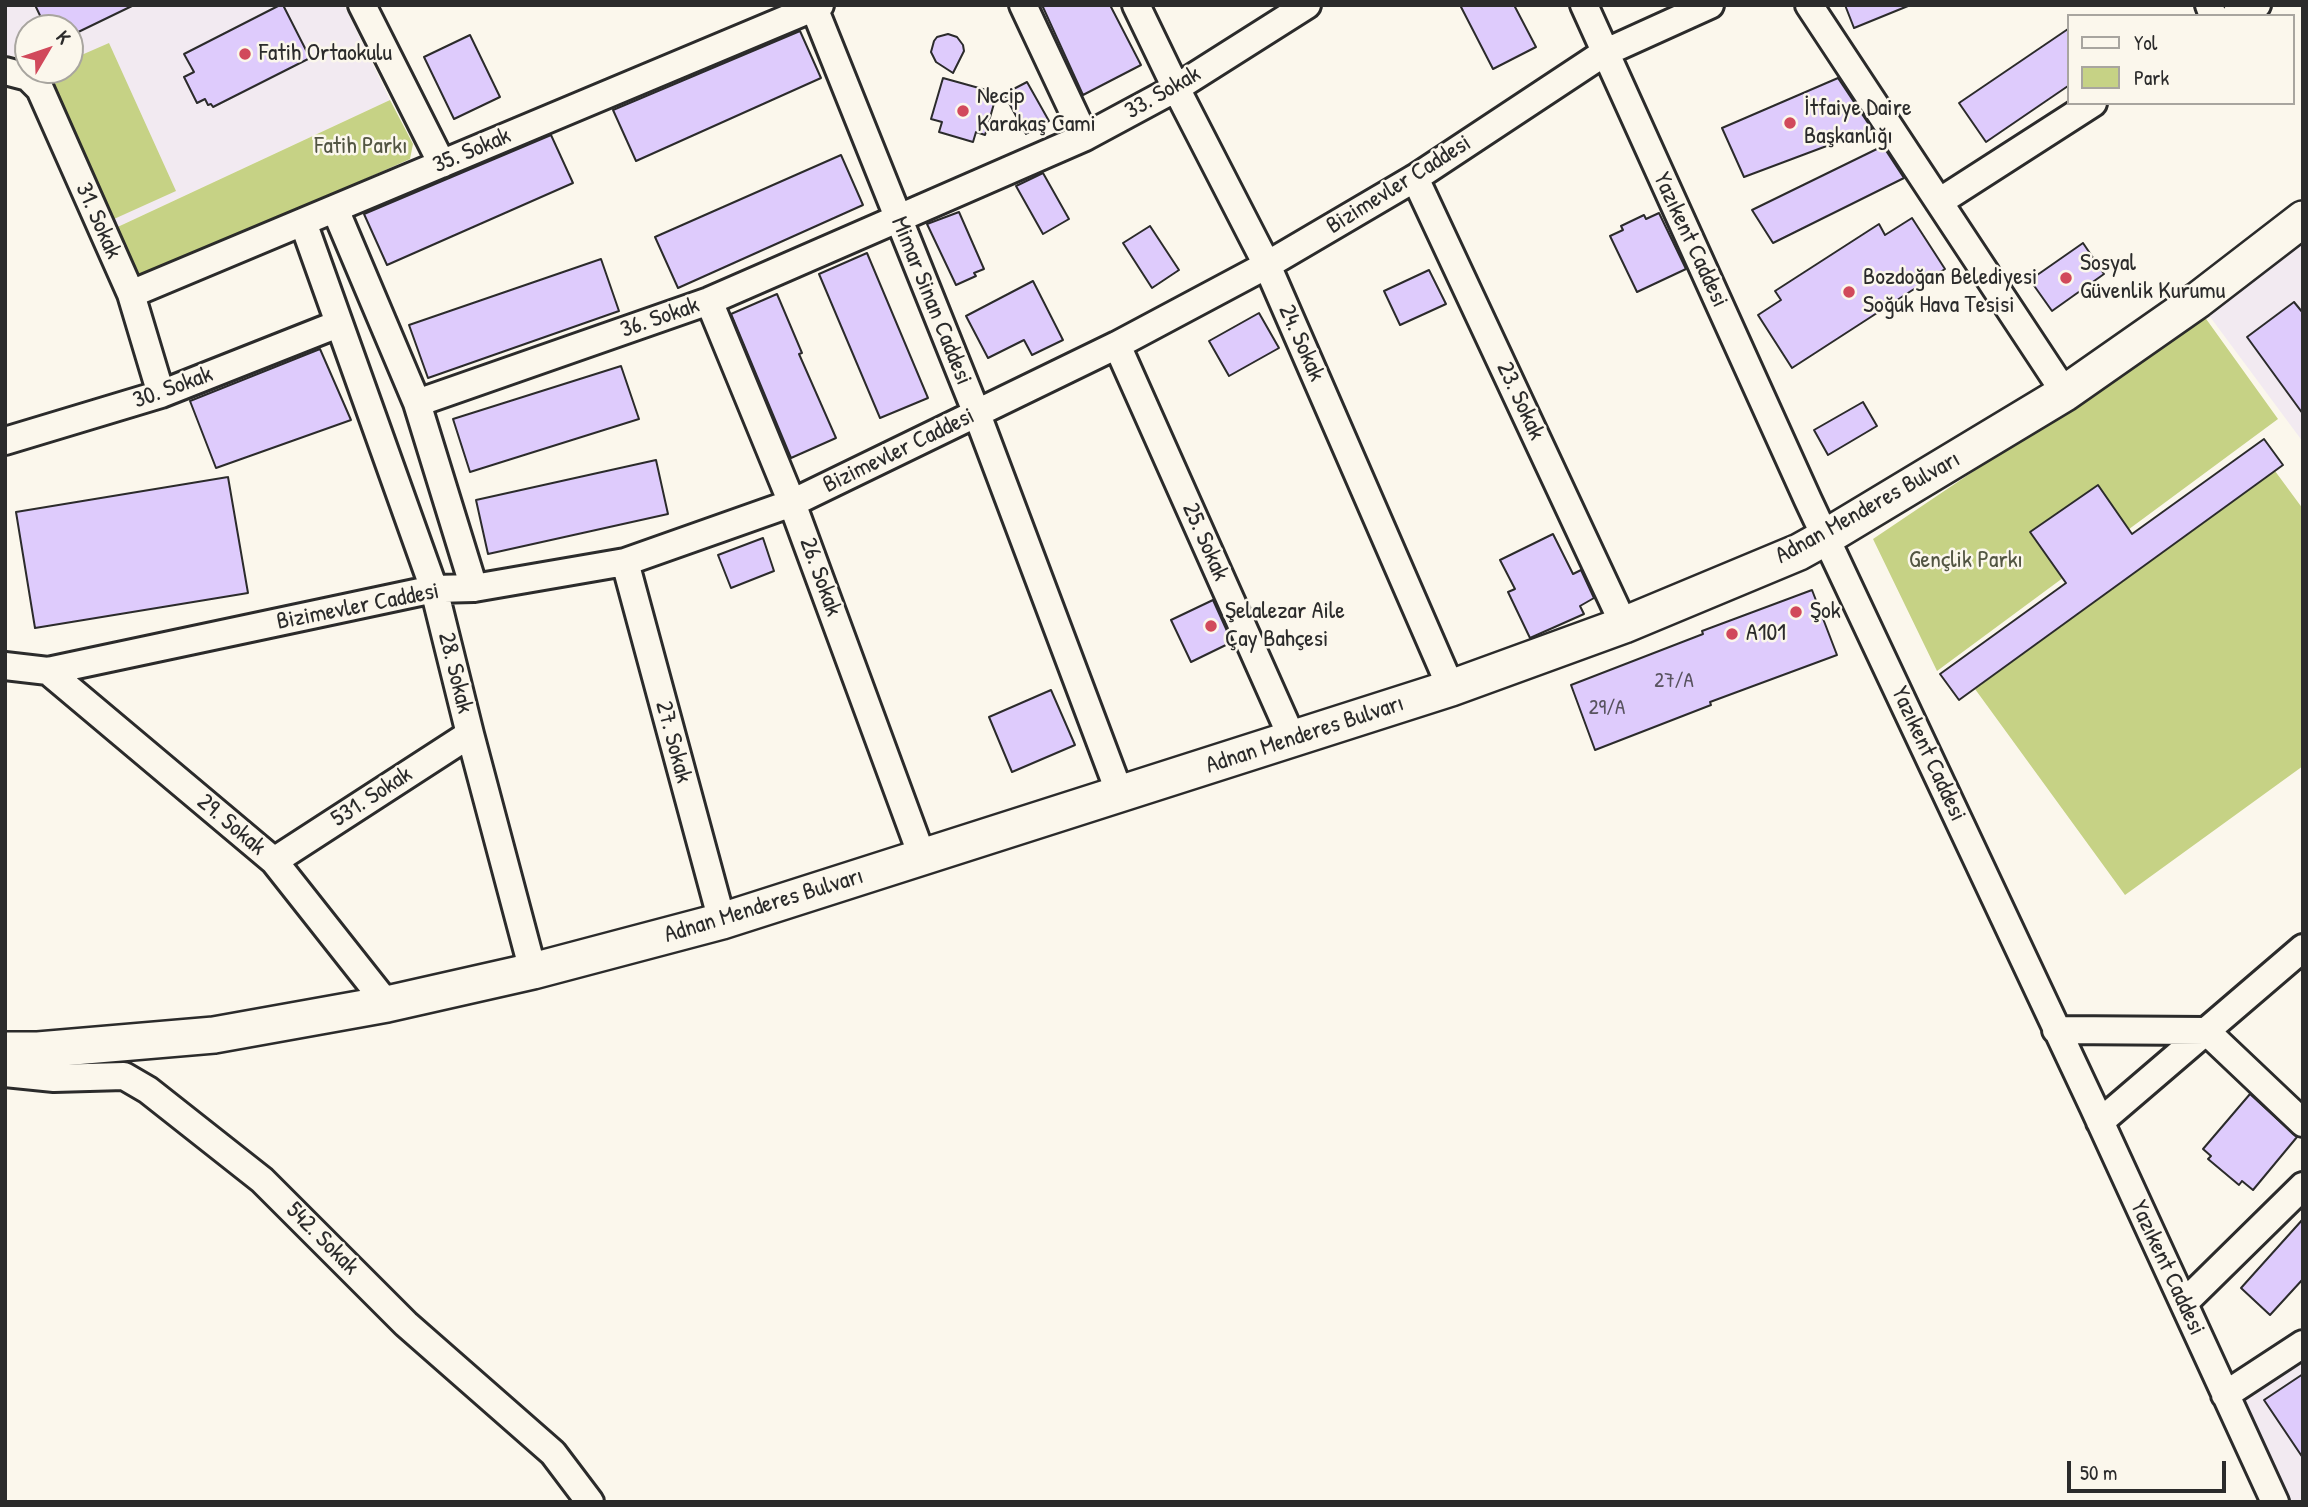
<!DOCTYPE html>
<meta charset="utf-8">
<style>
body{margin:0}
#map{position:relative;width:2308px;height:1507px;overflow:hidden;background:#fbf7ec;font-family:"Patrick Hand",sans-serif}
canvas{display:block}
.frame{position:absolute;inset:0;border:7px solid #2b2b2b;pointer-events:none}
.legend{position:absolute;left:2067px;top:14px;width:228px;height:91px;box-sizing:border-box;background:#fbf7ec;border:2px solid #a8a59f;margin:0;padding:9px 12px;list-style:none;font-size:21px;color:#2b2b2b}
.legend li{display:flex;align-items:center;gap:14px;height:35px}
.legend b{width:35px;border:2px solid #a8a59f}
.north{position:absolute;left:14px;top:14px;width:70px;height:70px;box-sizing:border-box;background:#fbf7ec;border:2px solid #a8a59f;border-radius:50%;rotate:51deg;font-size:19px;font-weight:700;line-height:28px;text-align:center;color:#2b2b2b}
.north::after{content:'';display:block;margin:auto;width:24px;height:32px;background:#d1495b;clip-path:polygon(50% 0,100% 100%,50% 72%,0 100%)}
.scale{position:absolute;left:2067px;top:1461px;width:159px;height:32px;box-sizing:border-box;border:4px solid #2b2b2b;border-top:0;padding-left:9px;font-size:21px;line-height:24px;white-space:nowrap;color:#2b2b2b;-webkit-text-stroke:5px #fbf7ec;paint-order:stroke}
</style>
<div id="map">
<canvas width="2308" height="1507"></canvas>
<div class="frame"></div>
<ul class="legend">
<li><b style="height:9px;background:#fbf7ec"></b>Yol</li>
<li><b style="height:19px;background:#c6d285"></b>Park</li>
</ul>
<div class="north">K</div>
<div class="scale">50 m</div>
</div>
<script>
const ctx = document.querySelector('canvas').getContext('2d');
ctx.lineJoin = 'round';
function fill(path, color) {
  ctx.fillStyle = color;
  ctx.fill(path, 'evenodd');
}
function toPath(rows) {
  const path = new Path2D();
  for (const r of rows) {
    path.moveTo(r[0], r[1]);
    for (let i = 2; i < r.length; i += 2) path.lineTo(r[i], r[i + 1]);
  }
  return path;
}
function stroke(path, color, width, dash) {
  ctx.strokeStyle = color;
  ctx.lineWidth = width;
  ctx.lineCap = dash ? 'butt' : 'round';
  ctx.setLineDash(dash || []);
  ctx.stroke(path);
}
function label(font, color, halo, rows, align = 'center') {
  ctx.font = font + ' "Patrick Hand",sans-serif';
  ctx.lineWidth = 5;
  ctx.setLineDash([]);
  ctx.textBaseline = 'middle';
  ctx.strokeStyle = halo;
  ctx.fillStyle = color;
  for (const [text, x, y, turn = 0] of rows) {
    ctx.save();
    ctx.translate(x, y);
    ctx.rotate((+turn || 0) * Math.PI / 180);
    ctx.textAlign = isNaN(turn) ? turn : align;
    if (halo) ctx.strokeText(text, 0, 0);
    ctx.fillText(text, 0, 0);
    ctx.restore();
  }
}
fill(toPath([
 [5,5,344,5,390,100,109,231,34,70,70,70,70,28,28,28,28,64,21,57,5,55],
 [2303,238,2303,442,2205,310],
 [2303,1344,2303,1502,2275,1502,2225,1395]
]), '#f2eaf1');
fill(toPath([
 [109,43,176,191,114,219,48,70,70,70,70,60],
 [390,100,413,144,410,159,132,283,109,231],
 [2204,316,2278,419,1937,671,1873,539],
 [2275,471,2303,509,2303,766,2125,895,1975,689]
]), '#c6d285');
const building = toPath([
 [35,5,134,5,70,36,70,28,46,28,35,5],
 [280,5,283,5,310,58,213,107,211,104,208,105,205,99,197,103,184,77,194,72,184,54,280,5],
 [1042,5,1110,5,1141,65,1083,95,1042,5],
 [1460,5,1514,5,1536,47,1493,69,1460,5],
 [1845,5,1908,5,1908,6,1854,28,1845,5],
 [2068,29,2068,86,1986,142,1959,103,2068,29],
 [800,31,821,78,636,161,613,110,800,31],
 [948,34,957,37,963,45,964,51,953,73,936,62,931,52,934,41,937,37,948,34],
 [470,35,500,97,454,119,424,57,470,35],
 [943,78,997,93,985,135,976,132,973,142,939,132,942,122,931,119,943,78],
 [1838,78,1872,129,1744,177,1722,128,1838,78],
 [1027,82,1049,121,1026,134,1004,94,1027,82],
 [551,135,573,183,387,265,364,214,551,135],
 [1883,146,1904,178,1773,243,1752,210,1883,146],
 [841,155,863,205,678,288,655,237,841,155],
 [1043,173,1069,219,1043,234,1016,186,1043,173],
 [959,212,984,269,974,273,976,276,956,285,927,224,959,212],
 [1659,213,1686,269,1637,292,1610,236,1623,230,1621,226,1644,215,1646,219,1659,213],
 [1912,218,1945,269,1792,368,1758,315,1781,300,1775,291,1879,224,1885,235,1912,218],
 [1150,226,1179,270,1152,288,1123,243,1150,226],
 [2083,243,2104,274,2052,311,2030,280,2083,243],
 [867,253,928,398,880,418,819,274,867,253],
 [601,259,619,311,428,378,409,325,601,259],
 [1429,270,1446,304,1400,325,1384,291,1429,270],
 [1033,281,1063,340,1032,355,1024,340,988,358,966,316,1033,281],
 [777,294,802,353,799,354,836,438,791,458,731,314,777,294],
 [2294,302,2303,313,2303,414,2247,337,2294,302],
 [1259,313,1279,348,1229,376,1209,341,1259,313],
 [320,349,351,420,216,468,190,401,320,349],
 [621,366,639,419,470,472,453,419,621,366],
 [1863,402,1877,426,1828,455,1814,430,1863,402],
 [2264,439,2283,465,1959,700,1940,674,2066,583,2030,532,2098,485,2132,534,2264,439],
 [656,460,668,514,488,554,476,500,656,460],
 [228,477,248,593,35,628,16,512,228,477],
 [1553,534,1573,574,1581,570,1594,598,1580,606,1584,614,1530,638,1508,592,1515,589,1500,560,1553,534],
 [763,538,774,571,731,588,718,555,763,538],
 [1812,590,1837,655,1710,702,1711,705,1595,750,1571,685,1703,634,1702,631,1812,590],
 [1213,600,1232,642,1191,662,1171,620,1213,600],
 [1051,690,1075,745,1012,772,989,717,1051,690],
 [2250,1094,2297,1137,2253,1190,2242,1181,2239,1185,2208,1159,2211,1156,2203,1149,2250,1094],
 [2303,1219,2303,1279,2270,1315,2241,1288,2303,1219],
 [2303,1374,2303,1458,2264,1400,2303,1374]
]);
fill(building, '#decbfc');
stroke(building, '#2b2b2b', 2);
const minor = toPath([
 [362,5,442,164],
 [813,5,977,414,1120,794],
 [1023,5,1085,137],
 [1136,5,1176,88,1267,265,1451,688],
 [1584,5,1808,500,2093,1106,2275,1502],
 [1809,5,2065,393],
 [2209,5,2213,16],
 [2235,16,2257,5],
 [5,71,28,77,40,89,131,294,161,394],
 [1415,178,1624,625],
 [1939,202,2093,103],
 [335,209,417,403,474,588],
 [303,222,434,589,470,734,533,971],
 [131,294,820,5],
 [709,301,792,503,922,856],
 [1117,345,1293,740],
 [417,403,709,301,1085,137,1176,88,1307,5],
 [5,441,161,394,338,324],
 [625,562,722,921],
 [5,666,48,671,434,589,474,588,625,562,792,503,1117,345,1267,265,1415,178,1604,53,1710,5],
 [48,671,274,861,387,1004],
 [274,861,470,734],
 [2056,1030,2206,1031,2303,1123],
 [5,1073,54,1078,124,1076,148,1090,262,1180,406,1324,553,1453,590,1502],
 [2100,1122,2303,948],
 [2184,1303,2303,1186],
 [2225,1395,2303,1344]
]);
const major = toPath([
 [5,1050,38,1050,214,1035,387,1004,533,971,722,921,1451,688,1624,625,1799,552,1826,537,2065,393,2198,300,2303,219]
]);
stroke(minor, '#2b2b2b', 32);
stroke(major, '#2b2b2b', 40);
stroke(minor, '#fbf7ec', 26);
stroke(major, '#fbf7ec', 35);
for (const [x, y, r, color] of [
 [245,54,7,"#d1495b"],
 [963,111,7,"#d1495b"],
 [1790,123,7,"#d1495b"],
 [2066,278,7,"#d1495b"],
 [1849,292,7,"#d1495b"],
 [1796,612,7,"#d1495b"],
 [1211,626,7,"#d1495b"],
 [1732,634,7,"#d1495b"]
]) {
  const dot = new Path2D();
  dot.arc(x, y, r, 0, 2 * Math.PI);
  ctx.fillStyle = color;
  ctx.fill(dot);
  stroke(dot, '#fbf7ec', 2.5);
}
label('21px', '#58535f', null, [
 ["27/A",1674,681],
 ["29/A",1607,708]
]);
label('24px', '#2b2b2b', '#fbf7ec', [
 ["Fatih Ortaokulu",259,54],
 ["Necip",977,97],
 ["Karakaş Cami",977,125],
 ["İtfaiye Daire",1804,109],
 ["Başkanlığı",1804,137],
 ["Sosyal",2080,264],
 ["Güvenlik Kurumu",2080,292],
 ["Bozdoğan Belediyesi",1863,278],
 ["Soğuk Hava Tesisi",1863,306],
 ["Şelalezar Aile",1225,612],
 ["Çay Bahçesi",1225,640],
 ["Şok",1810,612],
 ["A101",1746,634]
], 'left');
label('24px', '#2b2b2b', '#fbf7ec', [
 ["33. Sokak",1163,93,-30],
 ["35. Sokak",472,151,-23],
 ["Bizimevler Caddesi",1399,185,-32],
 ["31. Sokak",98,221,66],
 ["Yazıkent Caddesi",1690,240,65],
 ["Mimar Sinan Caddesi",931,301,68],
 ["36. Sokak",660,318,-19],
 ["24. Sokak",1301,343,66],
 ["30. Sokak",173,388,-20],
 ["23. Sokak",1520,401,65],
 ["Bizimevler Caddesi",899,451,-26],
 ["Adnan Menderes Bulvarı",1868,508,-29],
 ["25. Sokak",1205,542,66],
 ["26. Sokak",820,577,70],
 ["Bizimevler Caddesi",358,607,-11],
 ["28. Sokak",455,673,76],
 ["Adnan Menderes Bulvarı",1305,735,-18],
 ["27. Sokak",673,742,75],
 ["Yazıkent Caddesi",1928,754,65],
 ["531. Sokak",372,797,-33],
 ["29. Sokak",231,825,40],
 ["Adnan Menderes Bulvarı",764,906,-17],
 ["542. Sokak",322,1239,45],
 ["Yazıkent Caddesi",2167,1268,65]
]);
label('24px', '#525542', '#fbf7ec', [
 ["Fatih Parkı",361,147],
 ["Gençlik Parkı",1966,561]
]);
</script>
